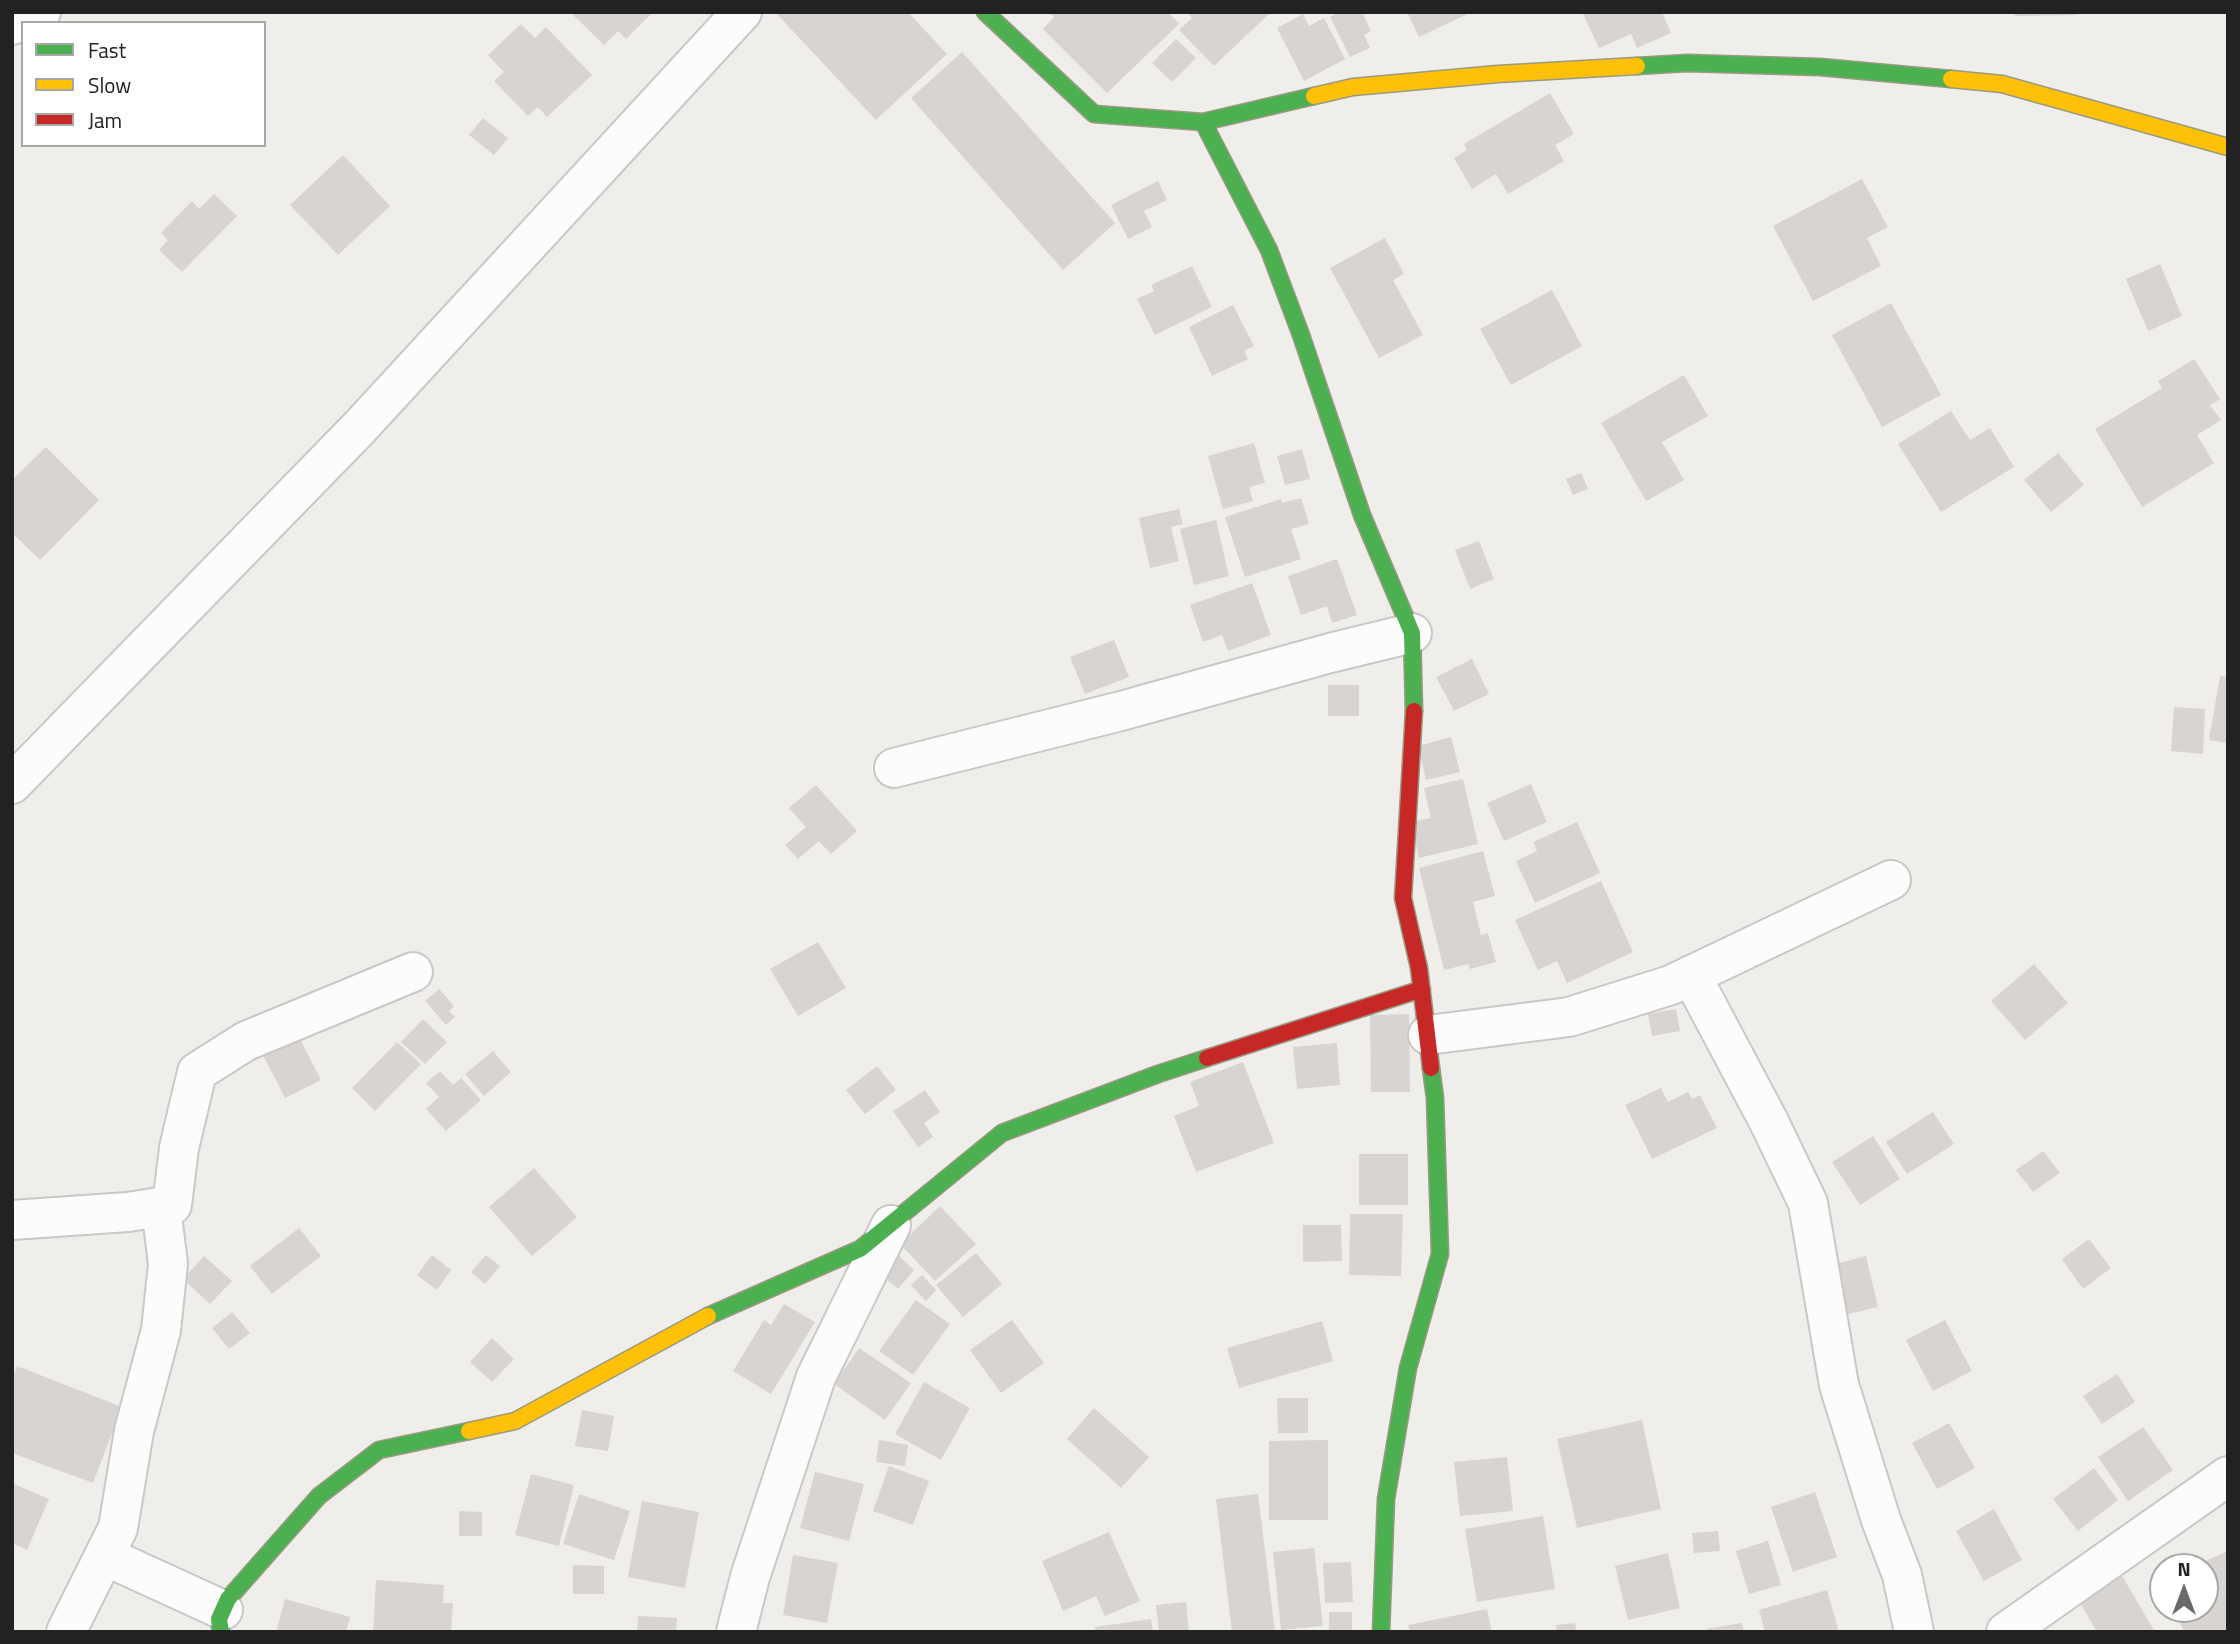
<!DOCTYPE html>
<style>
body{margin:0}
#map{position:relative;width:2240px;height:1644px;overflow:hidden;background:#f0eeeb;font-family:"Titillium Web",sans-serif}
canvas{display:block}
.frame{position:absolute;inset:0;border:14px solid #222;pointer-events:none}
.legend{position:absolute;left:21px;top:21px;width:245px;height:126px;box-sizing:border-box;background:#fff;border:2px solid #a7a7a7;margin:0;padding:9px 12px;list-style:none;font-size:21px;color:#222}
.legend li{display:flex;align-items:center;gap:14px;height:35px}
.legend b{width:35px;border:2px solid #a7a7a7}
.north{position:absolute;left:2149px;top:1553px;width:70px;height:70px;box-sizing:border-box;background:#fff;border:2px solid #a7a7a7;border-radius:50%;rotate:0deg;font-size:19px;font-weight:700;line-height:28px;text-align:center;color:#222}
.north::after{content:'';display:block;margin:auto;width:24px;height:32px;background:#6a6968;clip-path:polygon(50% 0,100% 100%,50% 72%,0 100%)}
</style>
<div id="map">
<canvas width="2240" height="1644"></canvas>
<div class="frame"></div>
<ul class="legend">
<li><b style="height:9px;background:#4caf50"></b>Fast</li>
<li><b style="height:9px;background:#ffc107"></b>Slow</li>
<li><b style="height:9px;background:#c62828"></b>Jam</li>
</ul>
<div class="north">N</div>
</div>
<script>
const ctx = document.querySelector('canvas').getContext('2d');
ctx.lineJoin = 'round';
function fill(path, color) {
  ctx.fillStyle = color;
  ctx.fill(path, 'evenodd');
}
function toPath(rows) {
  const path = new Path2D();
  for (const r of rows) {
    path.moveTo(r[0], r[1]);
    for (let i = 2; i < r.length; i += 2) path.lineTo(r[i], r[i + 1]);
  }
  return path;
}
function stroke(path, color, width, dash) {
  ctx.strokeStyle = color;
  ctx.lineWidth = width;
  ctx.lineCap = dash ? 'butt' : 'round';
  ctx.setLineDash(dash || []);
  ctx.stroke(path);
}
fill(toPath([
 [570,12,653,12,626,39,618,31,604,45],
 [775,12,908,12,947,54,876,120],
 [1049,12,1168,12,1179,24,1107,93,1043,29,1054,17],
 [1186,12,1271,12,1214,66,1179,30,1192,18],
 [1340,12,1362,12,1371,31,1364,35,1370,48,1350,57,1330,17],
 [1407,12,1472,12,1419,37],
 [1582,12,1662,12,1671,33,1637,48,1631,34,1599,48],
 [2015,12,2077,12,2077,15,2015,16],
 [1303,14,1309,26,1324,18,1345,59,1304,81,1277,28],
 [521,24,535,38,546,27,592,75,547,117,538,107,528,116,494,81,504,72,488,55],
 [1176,39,1196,58,1172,82,1152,63],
 [962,52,1115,223,1063,270,911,98],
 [1550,93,1574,134,1555,145,1564,161,1508,194,1496,174,1472,189,1454,158,1467,150,1464,144],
 [483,118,508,138,494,155,469,135],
 [343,155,390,206,338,255,290,205],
 [1862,179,1888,227,1867,238,1881,266,1813,301,1773,226],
 [1158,181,1167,200,1144,211,1152,227,1128,239,1111,205],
 [214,194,237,216,182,272,159,250,168,240,161,233,192,201,199,209],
 [1385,238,1404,274,1393,280,1423,335,1379,358,1330,268],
 [2160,264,2182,316,2148,331,2126,279],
 [1192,266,1212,307,1155,335,1137,299,1154,291,1151,285],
 [1552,290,1582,346,1511,385,1480,329],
 [1891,303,1941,395,1882,427,1832,335],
 [1233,305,1254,346,1244,351,1248,359,1212,376,1189,327],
 [2194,359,2220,399,2210,405,2221,420,2197,435,2214,463,2142,507,2095,429,2162,388,2158,381],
 [1684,375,1708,416,1662,442,1684,480,1646,501,1601,423],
 [1951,411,1970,440,1990,428,2014,467,1941,512,1898,444],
 [1254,443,1265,483,1249,487,1253,501,1223,509,1208,456],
 [46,447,99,500,40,560,12,533,12,480],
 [1302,449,1310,479,1285,485,1277,456],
 [2058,453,2084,485,2051,512,2024,480],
 [1581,473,1588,489,1573,495,1566,479],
 [1301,498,1309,524,1291,529,1301,559,1245,577,1225,517,1281,499,1282,503],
 [1179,509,1183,524,1171,527,1179,561,1150,568,1139,518],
 [1216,520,1229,576,1194,585,1180,529],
 [1479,541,1494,579,1470,589,1455,550],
 [1337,559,1357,615,1332,623,1327,606,1301,615,1288,576],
 [1252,583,1271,635,1228,651,1222,635,1203,642,1190,605],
 [1114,640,1129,677,1085,694,1070,657],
 [1472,659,1489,694,1454,711,1436,677],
 [2220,676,2228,677,2228,743,2209,740],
 [1328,685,1359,685,1359,716,1328,716],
 [2174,707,2205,709,2203,754,2171,751],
 [1451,737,1460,772,1426,780,1418,746],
 [1463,779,1478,844,1419,858,1411,822,1431,818,1424,788],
 [1531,784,1547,822,1504,841,1487,803],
 [816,785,857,831,831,854,819,841,798,859,785,845,806,827,789,808],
 [1577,822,1600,873,1535,903,1516,861,1537,851,1533,842],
 [1483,851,1495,896,1473,902,1481,935,1488,933,1496,962,1470,969,1469,964,1444,970,1419,868],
 [1601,881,1633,952,1567,983,1557,961,1538,970,1515,920],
 [818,942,846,988,798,1016,770,969],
 [2034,964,2068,1003,2025,1040,1991,1001],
 [439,989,454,1006,449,1011,455,1017,446,1025,425,1001],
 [1676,1009,1680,1031,1652,1036,1648,1014],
 [1409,1014,1410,1092,1371,1092,1370,1015],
 [423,1019,447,1042,425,1064,401,1042],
 [297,1033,321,1080,285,1098,261,1051],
 [397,1042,421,1064,375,1111,352,1088],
 [1337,1043,1340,1085,1297,1089,1293,1047],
 [493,1051,511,1072,484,1096,465,1074],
 [1243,1062,1274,1143,1196,1172,1174,1116,1199,1106,1190,1082],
 [877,1066,896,1090,865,1114,846,1090],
 [440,1071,453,1085,461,1078,481,1100,446,1131,426,1109,439,1097,426,1083],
 [1661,1088,1668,1102,1688,1092,1692,1099,1700,1095,1717,1128,1652,1159,1625,1105],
 [925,1090,940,1112,924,1123,933,1137,918,1147,893,1111],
 [1933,1112,1954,1144,1907,1174,1886,1142],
 [1873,1136,1900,1179,1860,1205,1832,1162],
 [2043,1151,2060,1173,2033,1192,2016,1170],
 [1359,1154,1408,1154,1408,1205,1359,1205],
 [534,1168,577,1217,532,1256,489,1207],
 [940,1206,976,1244,935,1281,900,1244],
 [1350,1214,1403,1214,1401,1276,1349,1275],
 [1303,1225,1341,1225,1342,1261,1303,1262],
 [299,1228,321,1256,272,1294,250,1266],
 [2089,1239,2111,1268,2083,1289,2062,1259],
 [896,1253,914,1270,898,1289,878,1272],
 [976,1253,1002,1284,963,1317,936,1285],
 [432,1255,451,1270,437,1290,417,1275],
 [486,1255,500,1266,485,1284,471,1272],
 [204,1256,232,1281,210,1304,183,1279],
 [1866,1256,1878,1307,1841,1316,1828,1266],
 [922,1275,936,1290,926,1301,911,1285],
 [916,1300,950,1324,913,1375,879,1351],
 [784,1304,815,1322,771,1394,733,1371,764,1320,771,1325],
 [232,1312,250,1333,229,1349,212,1328],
 [1012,1320,1044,1363,1001,1393,970,1350],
 [1945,1320,1972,1371,1933,1391,1906,1340],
 [1322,1321,1333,1361,1239,1388,1227,1348],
 [492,1338,514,1359,492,1382,470,1362],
 [859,1348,911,1383,885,1420,834,1384],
 [17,1366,122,1407,93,1483,12,1453,12,1379],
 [2117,1374,2135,1402,2102,1424,2083,1396],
 [924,1382,970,1408,941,1460,895,1434],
 [1277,1398,1308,1398,1308,1433,1278,1433],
 [1094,1408,1149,1457,1121,1488,1067,1439],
 [582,1410,614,1416,608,1451,575,1446],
 [1642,1420,1661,1509,1577,1528,1557,1439],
 [1949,1423,1975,1468,1937,1489,1912,1443],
 [2143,1427,2173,1470,2128,1501,2098,1457],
 [879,1440,908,1445,905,1466,876,1462],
 [1328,1440,1328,1520,1269,1520,1269,1441],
 [1507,1457,1513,1511,1460,1516,1454,1462],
 [889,1466,929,1481,913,1525,873,1511],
 [2094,1468,2118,1500,2078,1531,2053,1499],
 [815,1472,864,1484,849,1541,800,1528],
 [531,1474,574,1485,559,1546,515,1535],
 [12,1483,49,1499,27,1550,12,1543],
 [1815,1492,1837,1557,1793,1572,1771,1507],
 [579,1494,630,1511,614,1560,563,1544],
 [1258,1494,1275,1632,1232,1632,1216,1499],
 [642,1501,699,1512,685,1588,628,1577],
 [1994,1509,2022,1560,1984,1581,1956,1531],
 [459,1511,482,1512,482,1536,459,1536],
 [1543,1516,1555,1589,1477,1602,1465,1529],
 [1718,1531,1720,1551,1694,1553,1692,1533],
 [1109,1532,1140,1601,1105,1616,1096,1596,1063,1611,1042,1561],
 [1768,1541,1781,1585,1749,1594,1736,1551],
 [1314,1548,1323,1626,1281,1630,1273,1552],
 [2228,1551,2228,1632,2184,1632,2174,1609,2205,1609,2205,1567,2192,1567],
 [1668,1553,1680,1608,1628,1620,1615,1566],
 [793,1555,838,1563,827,1623,783,1615],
 [1351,1562,1353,1602,1325,1603,1323,1563],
 [573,1565,604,1566,604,1594,573,1594],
 [2121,1574,2155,1632,2097,1632,2078,1599],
 [376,1580,444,1585,443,1603,453,1603,451,1632,373,1632],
 [1827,1590,1839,1632,1765,1632,1759,1610],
 [285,1599,350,1617,346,1632,276,1632],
 [1186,1602,1189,1632,1159,1632,1156,1605],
 [1487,1609,1492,1632,1410,1632,1408,1625],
 [1329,1612,1352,1612,1352,1632,1329,1632],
 [638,1616,677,1618,676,1632,637,1632],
 [1151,1619,1153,1632,1096,1632,1095,1627],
 [1575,1623,1577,1632,1557,1632,1556,1625],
 [1742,1623,1744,1632,1707,1632,1706,1629]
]), '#d7d4d2');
const street = toPath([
 [12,25,41,12],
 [894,768,1121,711,1330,653,1412,633],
 [12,784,360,427,742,12],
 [1691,975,1769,1122,1808,1203,1839,1385,1881,1520,1902,1575,1914,1632],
 [1428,1035,1569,1017,1671,985,1891,880],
 [12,1220,128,1212,172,1205,179,1148,197,1072,246,1041,413,972],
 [105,1556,223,1610],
 [66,1632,118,1528,134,1431,161,1330,168,1264,161,1207],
 [736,1632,750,1577,816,1377,891,1225],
 [2006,1632,2228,1476]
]);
const fast = toPath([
 [985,12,1094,114,1203,122,1314,96],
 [1637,66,1687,63,1820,67,1951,79],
 [1203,122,1269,250,1301,335,1362,515,1412,633,1414,711],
 [708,1316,860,1249,1002,1133,1158,1074,1207,1058],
 [221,1632,219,1619,228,1599,319,1496,379,1450,469,1431],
 [1381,1632,1386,1499,1408,1368,1440,1254,1435,1098,1431,1068]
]);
const slow = toPath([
 [1951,79,2002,84,2228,147],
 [1314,96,1353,87,1498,74,1637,66],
 [469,1431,515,1421,708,1316]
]);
const jam = toPath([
 [1414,711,1403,898,1419,968,1431,1068],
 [1207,1058,1422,989]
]);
stroke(street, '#c9c8c7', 42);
stroke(fast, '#999a82', 19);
stroke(slow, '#999a82', 19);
stroke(jam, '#999a82', 19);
stroke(street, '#fdfcfc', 38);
stroke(fast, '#4caf50', 16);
stroke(slow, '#ffc107', 16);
stroke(jam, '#c62828', 16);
</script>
